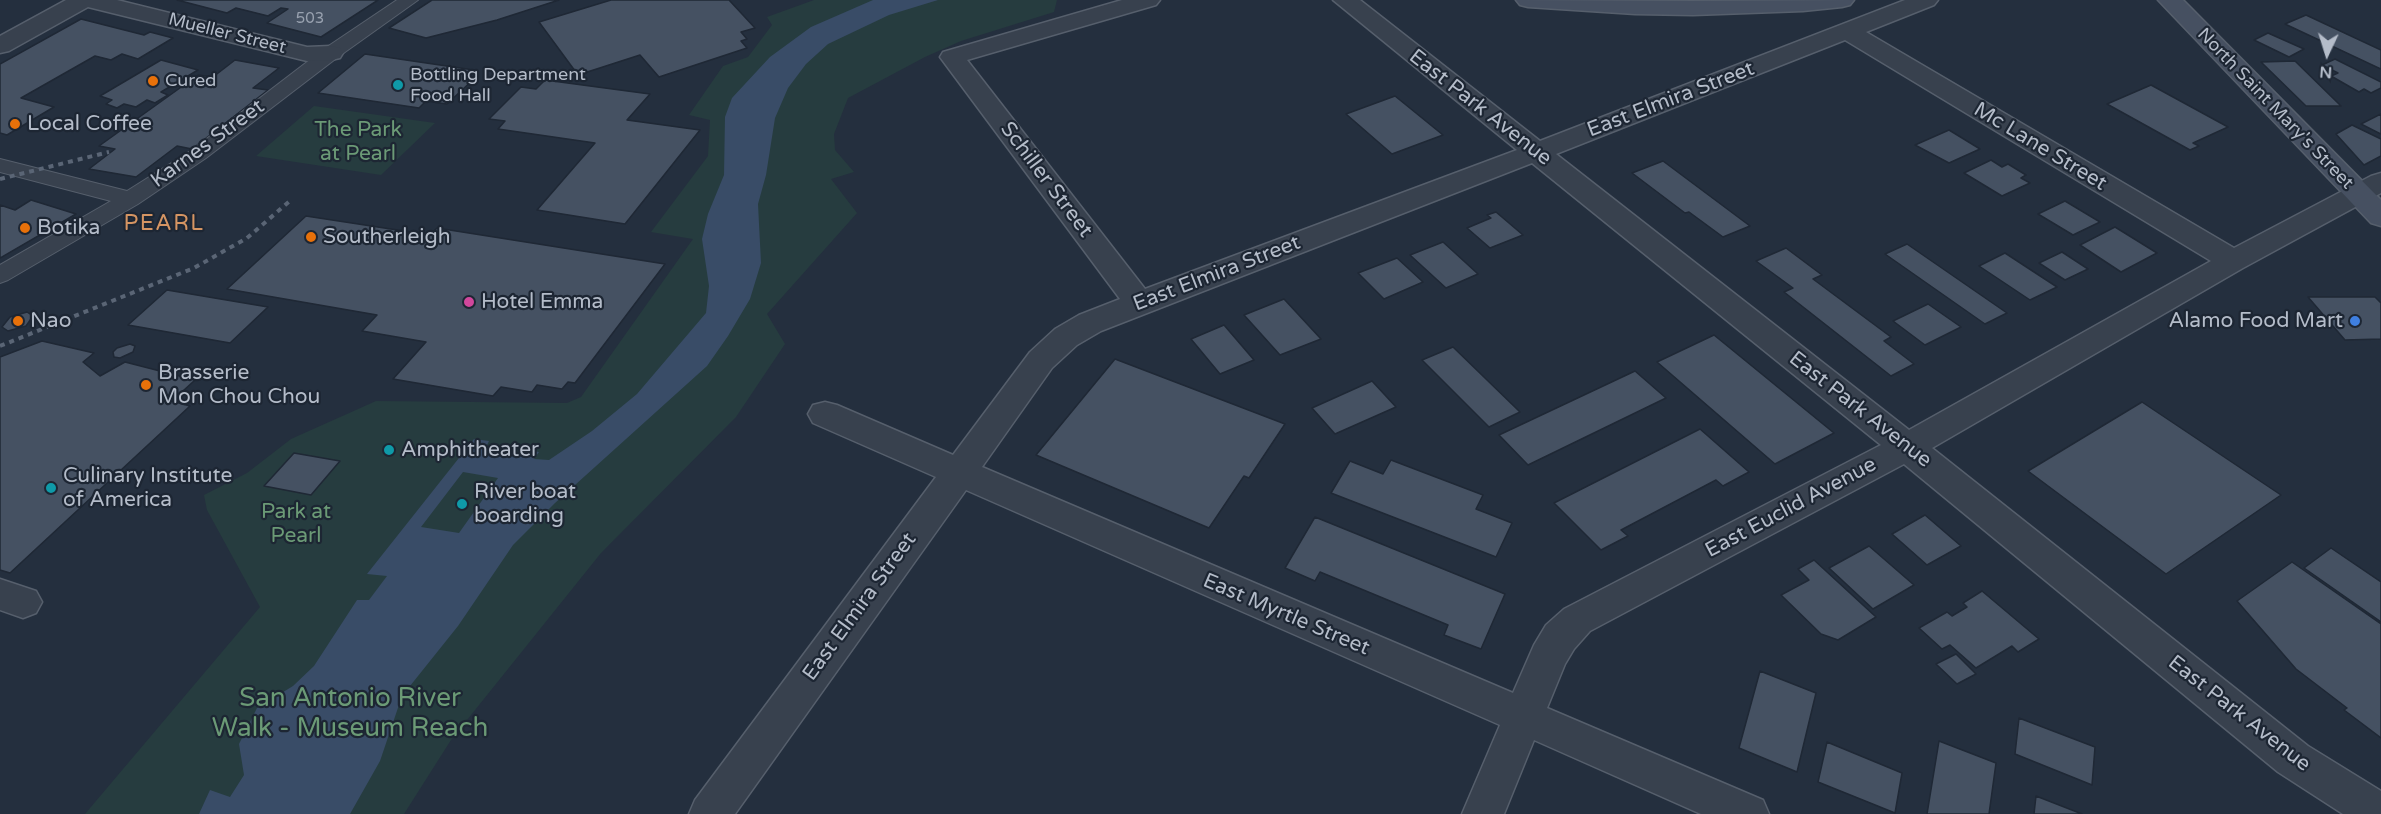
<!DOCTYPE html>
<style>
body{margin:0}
#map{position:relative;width:2381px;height:814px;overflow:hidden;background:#242f3e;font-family:"Varela Round",sans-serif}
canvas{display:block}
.north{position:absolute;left:2297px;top:24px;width:60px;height:60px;-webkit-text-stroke:4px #1d2633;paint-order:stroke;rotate:184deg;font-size:16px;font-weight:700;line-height:24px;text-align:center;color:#b4bcc9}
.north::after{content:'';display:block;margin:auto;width:21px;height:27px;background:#b4bcc9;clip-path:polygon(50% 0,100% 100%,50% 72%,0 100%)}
</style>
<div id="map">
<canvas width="2381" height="814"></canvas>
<div class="north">N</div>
</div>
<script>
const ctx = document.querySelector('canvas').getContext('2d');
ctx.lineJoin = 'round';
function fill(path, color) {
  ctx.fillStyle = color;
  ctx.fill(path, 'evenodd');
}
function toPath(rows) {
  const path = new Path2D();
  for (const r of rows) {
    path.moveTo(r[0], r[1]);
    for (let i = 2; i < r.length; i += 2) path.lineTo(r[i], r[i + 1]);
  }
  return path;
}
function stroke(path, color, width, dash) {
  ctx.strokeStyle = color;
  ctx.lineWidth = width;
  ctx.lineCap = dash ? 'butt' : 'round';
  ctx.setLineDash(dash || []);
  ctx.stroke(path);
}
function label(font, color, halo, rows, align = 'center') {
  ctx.font = font + ' "Varela Round",sans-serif';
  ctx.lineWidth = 4.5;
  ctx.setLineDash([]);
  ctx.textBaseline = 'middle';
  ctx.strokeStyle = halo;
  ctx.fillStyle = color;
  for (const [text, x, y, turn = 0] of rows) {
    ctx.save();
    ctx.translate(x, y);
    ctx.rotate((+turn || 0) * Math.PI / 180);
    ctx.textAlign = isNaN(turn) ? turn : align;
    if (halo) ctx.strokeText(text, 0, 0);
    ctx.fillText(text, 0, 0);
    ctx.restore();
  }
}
fill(toPath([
 [814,0,1057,0,1054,12,961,41,925,57,848,98,834,134,835,150,854,172,831,179,857,213,767,314,785,344,736,417,601,553,451,740,404,814,85,814,260,607,207,510,204,495,247,473,291,439,376,401,567,403,581,397,693,239,651,232,708,156,710,120,689,115,723,66,748,57,772,25,767,17],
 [314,106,435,123,381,175,256,156]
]), '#263c3f');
fill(toPath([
 [873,0,938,0,889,15,828,44,806,64,788,88,775,118,766,175,758,204,761,263,750,299,728,336,707,366,555,503,513,545,458,626,402,696,380,761,350,814,199,814,210,790,230,797,244,775,239,744,257,708,293,686,314,666,357,600,369,600,387,576,367,574,474,439,489,441,486,447,522,453,525,449,539,452,534,459,549,460,592,431,637,394,706,313,709,286,702,239,708,214,724,175,725,117,732,98,770,57,811,27],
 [463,472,498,478,459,533,421,527]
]), '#394c67');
const building = toPath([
 [177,0,378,0,321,37,267,23,288,9,281,8,268,16,236,8,227,13,177,0],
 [432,0,559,0,497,20,426,38,389,28,432,0],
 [611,0,729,0,755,28,741,32,747,39,741,41,747,48,659,77,640,55,578,75,539,22,611,0],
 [2306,15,2381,50,2381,69,2285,24,2306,15],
 [81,19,144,35,150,32,173,38,138,59,122,54,111,60,95,56,21,98,54,107,7,135,0,133,0,64,81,19],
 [2268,33,2304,49,2289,57,2254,40,2268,33],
 [365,54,474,70,467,76,476,77,447,104,426,101,419,108,318,93,365,54],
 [2335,59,2381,82,2381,88,2371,93,2364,89,2359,92,2331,76,2338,73,2322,65,2335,59],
 [161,60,198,70,161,92,168,95,155,103,147,100,136,107,124,104,117,108,106,104,112,100,100,96,161,60],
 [235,60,279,68,253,88,268,90,192,149,177,146,136,177,89,169,115,149,99,146,198,75,213,77,235,60],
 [2295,61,2341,106,2306,106,2261,62,2295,61],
 [545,80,650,94,627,120,700,130,625,224,537,210,595,143,498,129,505,121,489,119,521,87,536,89,545,80],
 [2151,85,2228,127,2193,143,2199,146,2190,150,2107,104,2151,85],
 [1395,96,1443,135,1392,154,1346,114,1395,96],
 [2381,114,2381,134,2361,124,2381,114],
 [2352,125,2381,139,2381,156,2364,165,2336,134,2352,125],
 [1949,130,1980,149,1949,163,1915,145,1949,130],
 [1991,160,2002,167,2008,164,2026,175,2021,178,2030,183,2002,196,1964,173,1991,160],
 [1663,161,1750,226,1723,237,1689,212,1685,213,1632,173,1663,161],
 [31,200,76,214,0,258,0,205,15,210,31,200],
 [2065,201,2100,222,2073,235,2038,214,2065,201],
 [1496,212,1523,235,1490,248,1467,228,1491,218,1487,215,1496,212],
 [306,216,430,235,437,228,665,264,575,383,568,382,562,389,537,385,532,392,501,387,493,396,393,379,426,342,362,331,377,315,227,289,306,216],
 [2115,227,2157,253,2121,272,2080,245,2115,227],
 [1443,242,1478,274,1446,288,1410,255,1443,242],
 [1907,244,2007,313,1985,324,1885,254,1907,244],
 [1786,248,1822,275,1813,279,1891,337,1884,341,1914,364,1891,376,1784,292,1793,288,1756,261,1786,248],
 [2062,252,2088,269,2065,280,2039,263,2062,252],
 [2005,253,2057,287,2030,300,1979,266,2005,253],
 [1397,258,1423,282,1384,299,1358,273,1397,258],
 [167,290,268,307,230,343,128,325,167,290],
 [2308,297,2375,297,2381,303,2381,339,2345,340,2308,297],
 [1284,299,1321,339,1280,355,1244,315,1284,299],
 [1928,304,1961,327,1925,345,1893,321,1928,304],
 [27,312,33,316,26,326,8,331,2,327,10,317,27,312],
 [1224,325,1254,360,1220,374,1191,339,1224,325],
 [1714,335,1834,433,1775,464,1657,362,1714,335],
 [42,341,94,353,83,362,100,376,125,362,195,380,172,401,190,406,10,573,0,570,0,357,42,341],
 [130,344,135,346,133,352,120,358,114,357,113,352,117,348,130,344],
 [1453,347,1520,412,1489,427,1422,360,1453,347],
 [1115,359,1285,424,1249,478,1244,476,1209,528,1036,455,1115,359],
 [1635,371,1666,398,1528,465,1499,435,1635,371],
 [1372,381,1396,407,1335,434,1312,408,1372,381],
 [2142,402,2281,495,2166,574,2028,471,2142,402],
 [1700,429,1749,472,1723,486,1716,480,1621,530,1628,536,1601,550,1554,503,1700,429],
 [294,453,340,461,311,495,264,486,294,453],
 [1391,460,1483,495,1476,509,1512,523,1496,557,1331,493,1350,461,1383,474,1391,460],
 [1925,515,1961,546,1927,565,1892,534,1925,515],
 [1315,517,1505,594,1481,649,1444,635,1448,625,1320,572,1315,581,1285,568,1315,517],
 [1869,546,1914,585,1873,609,1829,568,1869,546],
 [2331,548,2381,582,2381,622,2304,568,2331,548],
 [1814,560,1876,617,1838,640,1821,634,1781,595,1809,580,1798,569,1814,560],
 [2292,562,2381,624,2381,738,2344,710,2347,708,2296,669,2237,601,2292,562],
 [1982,591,2039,639,2018,652,2012,646,1976,668,1950,645,1942,649,1919,628,1947,612,1952,616,1967,607,1963,603,1982,591],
 [1956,654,1976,674,1957,684,1936,664,1956,654],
 [1760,671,1816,693,1797,772,1739,748,1760,671],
 [2019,718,2095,747,2092,785,2015,754,2019,718],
 [1939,741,1996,763,1989,814,1927,814,1939,741],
 [1827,742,1902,773,1895,813,1818,782,1827,742],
 [2036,796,2082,814,2034,814,2036,796]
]);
fill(building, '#455162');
stroke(building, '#1f2835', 1.5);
const pedestrian = toPath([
 [397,0,418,0,338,57,206,158,138,204,8,280,0,283,0,265,111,201,0,172,0,159,127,191,192,150,324,49,397,0]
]);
const minor = toPath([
 [66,0,117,0,307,47,331,46,340,48,343,53,340,58,331,60,307,61,88,7,9,51,0,53,0,36,66,0],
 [1122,0,1160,0,1156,5,967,60,1145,289,1517,150,1333,0,1360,0,1540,141,1905,0,1938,0,1934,5,1866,32,2234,248,2371,176,2381,173,2381,193,2243,268,1932,448,2308,746,2381,791,2381,814,2343,814,2278,772,1904,464,1590,631,1574,649,1565,664,1547,708,1763,800,1769,814,1701,814,1534,740,1504,814,1462,814,1500,725,966,490,735,814,689,814,695,800,936,477,813,423,808,414,813,405,825,402,837,405,953,455,1030,352,1055,329,1079,315,1120,299,940,57,943,52,1122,0],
 [1845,40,2211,261,1909,430,1556,154,1845,40],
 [1532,163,1881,445,1564,609,1546,625,1534,645,1513,693,982,467,1052,368,1077,345,1101,331,1532,163],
 [0,579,36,591,42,602,36,613,23,618,0,610,0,579]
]);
const secondary = toPath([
 [1516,0,1693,1,1854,0,1850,5,1842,7,1803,11,1693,15,1635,14,1528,7,1520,5,1516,0],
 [2158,0,2183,0,2381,200,2381,226,2371,223,2158,0]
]);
stroke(pedestrian, '#565f6c', 2);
stroke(minor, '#565f6c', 3);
stroke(secondary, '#565f6c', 3);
fill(pedestrian, '#38414e');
fill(minor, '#38414e');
fill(secondary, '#465061');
stroke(toPath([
 [0,179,109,152],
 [0,346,194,268,247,238,291,200]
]), '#5a6575', 4, [5, 5]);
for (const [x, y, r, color] of [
 [153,81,6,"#e8710a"],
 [398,85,6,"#0f9aa8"],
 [15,124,6,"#e8710a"],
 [25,228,6,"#e8710a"],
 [311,237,6,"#e8710a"],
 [469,302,6,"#d1479c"],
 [18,321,6,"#e8710a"],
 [2355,321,6,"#3f7fe0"],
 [146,385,6,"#e8710a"],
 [389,450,6,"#0f9aa8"],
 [51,488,6,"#0f9aa8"],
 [462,504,6,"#0f9aa8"]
]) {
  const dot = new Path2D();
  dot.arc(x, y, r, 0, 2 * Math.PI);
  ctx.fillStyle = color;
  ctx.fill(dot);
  stroke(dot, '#1d2633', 2);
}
label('15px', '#98a1af', null, [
 ["503",310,19]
]);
label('18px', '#b4bcc9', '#1d2633', [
 ["Mueller Street",227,34,14],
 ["North Saint Mary's Street",2275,109,46]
]);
label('18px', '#b4bcc9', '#1d2633', [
 ["Bottling Department",410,75],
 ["Food Hall",410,96],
 ["Cured",165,81]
], 'left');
label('21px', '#b4bcc9', '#1d2633', [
 ["East Elmira Street",1671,100,-21],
 ["East Park Avenue",1480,108,38],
 ["Karnes Street",208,144,-36],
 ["Mc Lane Street",2040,147,31],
 ["Schiller Street",1046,180,53],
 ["East Elmira Street",1217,274,-21],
 ["East Park Avenue",1860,410,38],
 ["East Euclid Avenue",1791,508,-28],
 ["East Elmira Street",860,607,-54],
 ["East Myrtle Street",1286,615,23],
 ["East Park Avenue",2239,714,38]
]);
label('21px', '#b4bcc9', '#1d2633', [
 ["Local Coffee",27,124],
 ["Botika",37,228],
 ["Southerleigh",323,237],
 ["Hotel Emma",481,302],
 ["Nao",30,321],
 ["Alamo Food Mart",2343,321,"right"],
 ["Brasserie",158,373],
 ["Mon Chou Chou",158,397],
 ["Amphitheater",401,450],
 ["Culinary Institute",63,476],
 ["of America",63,500],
 ["River boat",474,492],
 ["boarding",474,516]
], 'left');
label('21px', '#6b9a76', '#1d2633', [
 ["The Park",358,130],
 ["at Pearl",358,154],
 ["Park at",296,512],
 ["Pearl",296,536]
]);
ctx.letterSpacing = '1.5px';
label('22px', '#d59563', '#1d2633', [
 ["PEARL",164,224]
]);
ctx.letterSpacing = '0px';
label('26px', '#6b9a76', '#1d2633', [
 ["San Antonio River",350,699],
 ["Walk - Museum Reach",350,729]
]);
</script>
